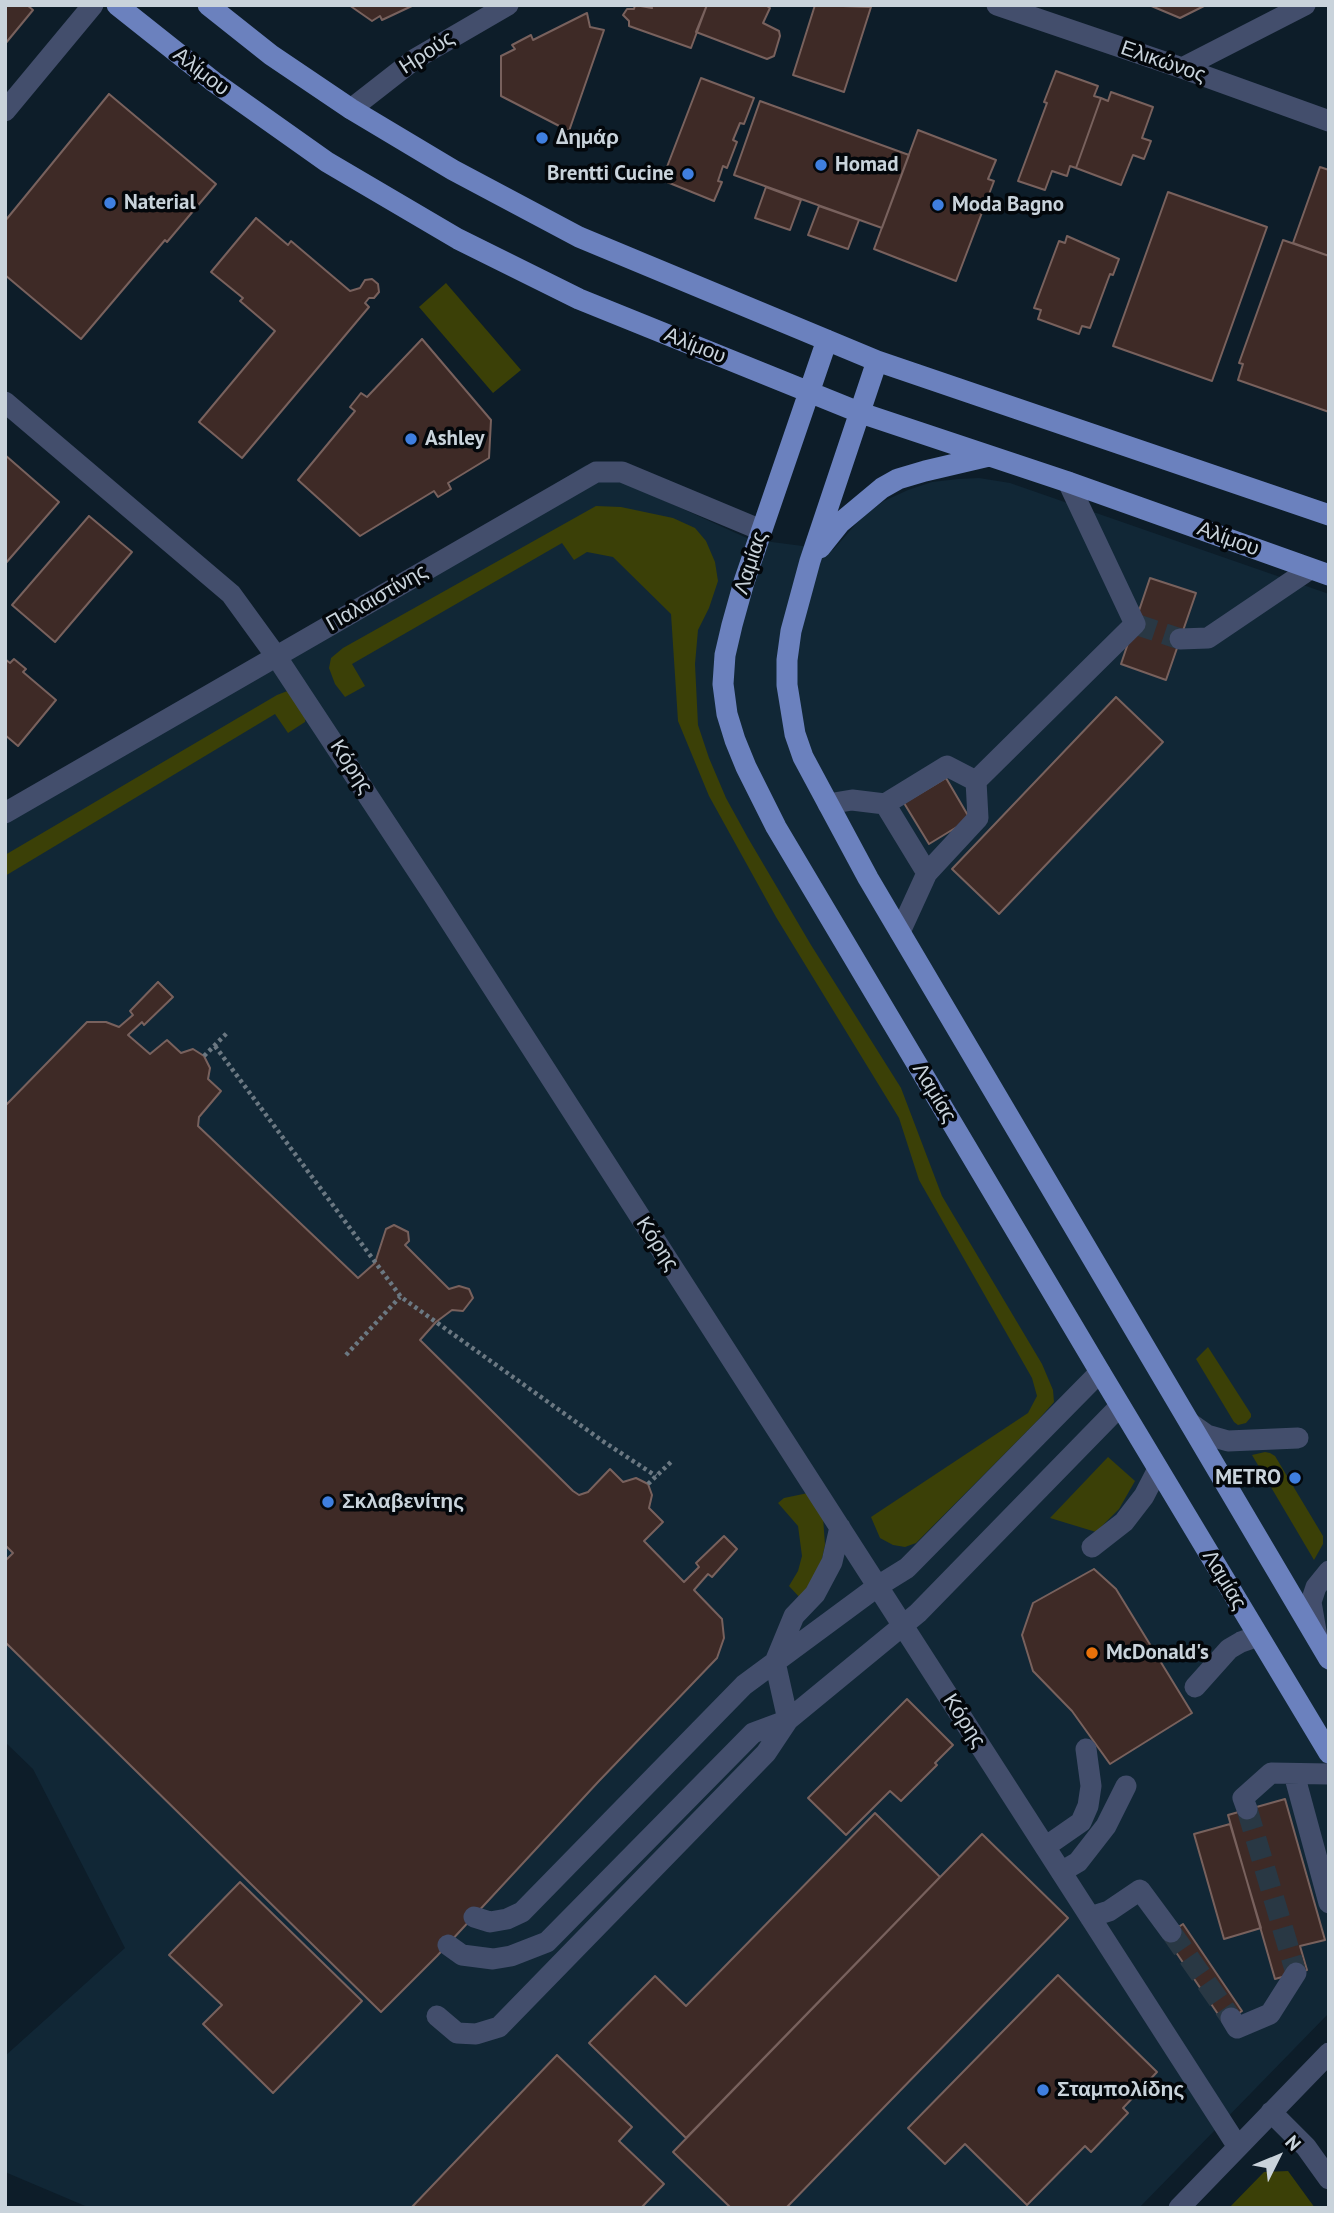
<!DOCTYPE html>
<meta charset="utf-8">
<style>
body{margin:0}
#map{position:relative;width:1334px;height:2213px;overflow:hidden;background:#0d1d29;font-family:"PT Sans",sans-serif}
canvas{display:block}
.frame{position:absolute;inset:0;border:7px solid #c9d3db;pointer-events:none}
.north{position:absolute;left:1243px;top:2122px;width:70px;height:70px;-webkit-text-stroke:5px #03070b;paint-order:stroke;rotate:47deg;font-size:19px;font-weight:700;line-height:28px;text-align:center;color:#c9d3db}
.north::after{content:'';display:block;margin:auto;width:24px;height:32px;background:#c9d3db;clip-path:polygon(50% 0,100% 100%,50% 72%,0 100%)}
</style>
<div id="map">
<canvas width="1334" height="2213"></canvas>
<div class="frame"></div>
<div class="north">N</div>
</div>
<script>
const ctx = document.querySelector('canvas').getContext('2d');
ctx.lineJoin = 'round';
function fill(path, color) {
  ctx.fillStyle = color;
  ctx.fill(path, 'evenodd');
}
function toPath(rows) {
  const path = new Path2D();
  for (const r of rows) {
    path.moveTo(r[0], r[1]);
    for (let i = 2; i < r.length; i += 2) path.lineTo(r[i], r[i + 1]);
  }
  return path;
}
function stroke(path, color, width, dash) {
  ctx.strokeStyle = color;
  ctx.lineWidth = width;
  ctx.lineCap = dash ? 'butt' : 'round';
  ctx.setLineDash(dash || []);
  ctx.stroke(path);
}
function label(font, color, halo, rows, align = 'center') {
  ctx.font = font + ' "PT Sans",sans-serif';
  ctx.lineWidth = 7;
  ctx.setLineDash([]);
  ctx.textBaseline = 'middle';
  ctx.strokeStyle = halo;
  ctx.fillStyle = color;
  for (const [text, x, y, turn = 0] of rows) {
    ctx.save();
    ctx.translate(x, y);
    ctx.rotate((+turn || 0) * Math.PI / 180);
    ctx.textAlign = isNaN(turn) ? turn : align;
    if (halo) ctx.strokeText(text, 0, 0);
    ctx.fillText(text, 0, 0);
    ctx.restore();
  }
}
fill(toPath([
 [586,465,749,539,833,550,862,517,884,501,908,490,932,482,958,479,979,478,1010,483,1329,594,1329,2013,1139,2208,90,2208,5,2172,5,2056,125,1948,33,1769,5,1742,5,822]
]), '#112736');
fill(toPath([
 [446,283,521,370,493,393,419,307],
 [596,506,621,507,673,518,695,528,706,541,715,562,718,581,709,608,698,630,695,664,698,725,709,758,726,798,748,838,811,945,901,1088,942,1196,1042,1364,1053,1390,1054,1402,1038,1420,916,1543,905,1547,893,1545,880,1538,871,1517,1028,1413,1037,1396,1032,1378,919,1180,899,1118,776,917,709,796,678,721,671,614,613,557,587,552,574,560,562,543,352,664,365,686,345,697,335,684,329,668,331,658,343,648],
 [290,690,307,705,305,722,288,733,275,714,5,876,5,855,277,695],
 [1208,1347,1251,1414,1251,1417,1246,1423,1238,1425,1234,1422,1196,1359],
 [1265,1452,1270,1453,1275,1456,1323,1536,1323,1544,1314,1560,1252,1455],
 [1108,1457,1135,1481,1119,1509,1096,1532,1050,1518],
 [808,1493,823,1517,825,1545,820,1568,803,1601,789,1586,798,1571,802,1556,798,1526,778,1503,784,1498],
 [1288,2171,1315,2208,1229,2208,1264,2172]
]), '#3b4007');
const building = toPath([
 [5,5,27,5,33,10,5,44,5,5],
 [349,5,414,5,382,20,380,16,372,21,349,5],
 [635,5,652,8,651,5,707,5,691,48,629,26,629,21,623,15,627,9,634,9,635,5],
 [707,5,765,5,770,8,763,23,779,31,780,36,774,56,767,59,696,32,707,5],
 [815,5,871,7,844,92,793,75,815,5],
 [1149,5,1203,5,1204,6,1180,18,1149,5],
 [587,13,590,27,604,30,569,131,501,96,501,56,515,49,512,45,531,35,533,40,587,13],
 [1056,71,1098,86,1094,96,1101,98,1076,168,1070,166,1067,176,1052,171,1045,190,1018,181,1047,103,1044,102,1056,71],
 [701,78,754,98,744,124,740,123,733,140,737,142,727,168,723,166,718,181,722,182,714,201,662,180,701,78],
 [1111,92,1153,107,1142,138,1151,141,1144,159,1133,155,1121,185,1076,168,1101,98,1108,101,1111,92],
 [109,94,216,184,167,242,165,240,81,339,5,275,5,221,109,94],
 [760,101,909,155,882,228,734,175,760,101],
 [918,130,996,160,988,179,994,181,956,281,874,249,918,130],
 [1320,167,1329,170,1329,256,1293,243,1320,167],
 [766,187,801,200,790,230,755,218,766,187],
 [1168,192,1267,227,1212,381,1113,346,1168,192],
 [819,206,859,220,848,249,808,235,819,206],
 [256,218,288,245,291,241,350,291,360,288,365,280,372,279,378,284,379,292,374,298,369,298,365,303,369,307,242,458,199,422,275,331,240,301,243,298,211,272,256,218],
 [1067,236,1119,259,1113,275,1110,274,1090,328,1082,326,1079,334,1038,319,1041,310,1034,308,1059,241,1065,243,1067,236],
 [1283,240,1329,256,1329,412,1238,380,1243,364,1239,363,1283,240],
 [422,339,491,420,489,458,448,483,451,489,438,497,434,491,360,536,298,480,355,411,350,407,361,393,367,397,422,339],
 [5,455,59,502,5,564,5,455],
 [89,516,132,552,55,642,12,605,89,516],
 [1150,578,1196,593,1166,680,1121,664,1150,578],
 [5,659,10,663,14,659,26,669,23,672,56,700,18,746,5,735,5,659],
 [1116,697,1163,742,999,914,952,869,1116,697],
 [946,778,970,819,929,844,904,803,946,778],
 [158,982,173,997,144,1025,142,1022,128,1035,150,1054,167,1040,181,1053,193,1049,204,1056,210,1068,208,1079,221,1091,199,1117,198,1126,358,1278,375,1263,386,1229,394,1225,408,1232,409,1241,405,1245,449,1289,459,1286,469,1289,473,1298,463,1311,452,1310,436,1322,420,1340,573,1491,579,1495,588,1492,610,1469,623,1482,636,1478,648,1484,652,1495,649,1508,663,1522,644,1541,684,1582,699,1567,696,1563,724,1536,737,1549,712,1577,708,1574,694,1590,722,1619,724,1638,717,1658,598,1782,437,1956,381,2012,5,1642,5,1561,13,1553,5,1545,5,1106,87,1022,106,1022,119,1027,133,1015,130,1011,158,982],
 [1094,1569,1116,1589,1192,1713,1110,1764,1072,1711,1033,1671,1022,1635,1033,1603,1094,1569],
 [907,1699,953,1745,935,1763,937,1765,901,1801,890,1791,846,1835,808,1798,907,1699],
 [1285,1799,1325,1940,1300,1946,1307,1970,1275,1979,1228,1815,1285,1799],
 [875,1813,940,1877,686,2138,589,2043,655,1976,686,2006,875,1813],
 [1230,1824,1261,1928,1224,1939,1194,1834,1230,1824],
 [982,1834,1068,1918,786,2208,731,2208,673,2152,982,1834],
 [240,1882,362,2001,273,2093,203,2024,222,2005,169,1955,240,1882],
 [1183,1924,1242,2011,1224,2023,1165,1936,1183,1924],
 [1058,1975,1157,2072,1123,2108,1128,2113,1091,2152,1085,2146,1027,2205,965,2144,945,2164,908,2128,1058,1975],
 [557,2055,632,2127,619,2141,664,2184,641,2208,411,2208,557,2055]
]);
fill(building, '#3e2a26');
stroke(building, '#78615d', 2);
stroke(toPath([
 [1135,624,1180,639],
 [1247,1809,1296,1973],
 [1171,1932,1231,2018]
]), '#293844', 21, [21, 10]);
stroke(toPath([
 [215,1046,401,1297,604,1442,656,1476],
 [204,1056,228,1032],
 [346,1355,400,1297],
 [648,1484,672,1461]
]), '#6b7882', 4.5, [3.5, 3.5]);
stroke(toPath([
 [997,5,1182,68,1329,121],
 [1182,68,1305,5],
 [351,109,415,59,508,5],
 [5,111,93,5],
 [5,402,231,594,276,656,432,893,1238,2147],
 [1180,639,1208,638,1310,569],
 [976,781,1135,624,1068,482],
 [828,804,852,800,885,804,947,766,976,781,978,818,927,873,900,932],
 [885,804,927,873],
 [5,813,596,472,622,472,761,530],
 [1190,1423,1207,1435,1228,1441,1298,1438],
 [1092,1547,1124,1522,1144,1496,1158,1469],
 [1317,1637,1311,1602,1316,1587,1329,1571],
 [1195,1687,1229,1649,1241,1642,1258,1636],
 [1294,1774,1329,1903],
 [1247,1809,1243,1798,1271,1773,1329,1774],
 [1045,1847,1081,1822,1088,1806,1091,1786,1086,1749],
 [1061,1872,1078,1862,1106,1826,1126,1786],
 [474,1917,490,1922,507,1919,522,1912,744,1685,878,1586,907,1568,1100,1372],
 [1090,1917,1109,1911,1140,1890,1171,1932],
 [448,1945,462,1955,493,1959,511,1956,547,1942,753,1733,788,1720,918,1613,1120,1406],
 [437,2016,457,2033,476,2034,499,2027,766,1753,788,1720,775,1662,794,1616,815,1594,832,1562,840,1527],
 [1231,2018,1237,2028,1270,2014,1296,1973],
 [1271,2112,1306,2147,1329,2179],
 [1179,2208,1329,2053]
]), '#434e6c', 21);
stroke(toPath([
 [117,5,214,82,327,162,458,239,579,299,861,413,1068,482,1329,575],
 [208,5,271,55,351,109,453,170,579,237,877,361,1329,515],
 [827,340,744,582,732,625,725,655,723,684,727,714,735,740,746,767,776,827,1100,1372,1329,1753],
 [877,361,810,561,791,631,787,660,787,685,795,734,803,757,868,878,1329,1659],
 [820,548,840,523,882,488,898,479,925,471,989,456]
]), '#6b81be', 21);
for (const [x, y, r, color] of [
 [542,138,7,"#3f7fe0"],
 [821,165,7,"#3f7fe0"],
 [688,174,7,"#3f7fe0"],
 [110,203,7,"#3f7fe0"],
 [938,205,7,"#3f7fe0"],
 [411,439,7,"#3f7fe0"],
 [1295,1478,7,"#3f7fe0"],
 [328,1502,7,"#3f7fe0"],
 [1092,1653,7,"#e8710a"],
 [1043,2090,7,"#3f7fe0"]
]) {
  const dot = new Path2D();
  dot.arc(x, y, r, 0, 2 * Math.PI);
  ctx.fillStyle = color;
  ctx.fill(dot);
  stroke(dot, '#03070b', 2.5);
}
label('21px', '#c9d3db', '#03070b', [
 ["Ηρούς",427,53,-33],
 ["Ελικώνος",1163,62,19],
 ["Αλίμου",201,72,38],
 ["Αλίμου",695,346,22],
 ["Αλίμου",1228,539,20],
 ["Λαμίας",751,563,-72],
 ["Παλαιστίνης",377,598,-30],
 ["Κόρης",351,767,57],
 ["Λαμίας",934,1093,59],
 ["Κόρης",657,1244,57],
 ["Λαμίας",1224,1580,59],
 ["Κόρης",964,1721,57]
]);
label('bold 21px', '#c9d3db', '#03070b', [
 ["Δημάρ",556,138],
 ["Homad",835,165],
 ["Brentti Cucine",674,174,"right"],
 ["Naterial",124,203],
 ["Moda Bagno",952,205],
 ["Ashley",425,439],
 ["METRO",1281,1478,"right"],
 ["Σκλαβενίτης",342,1502],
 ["McDonald's",1106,1653],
 ["Σταμπολίδης",1057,2090]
], 'left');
</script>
